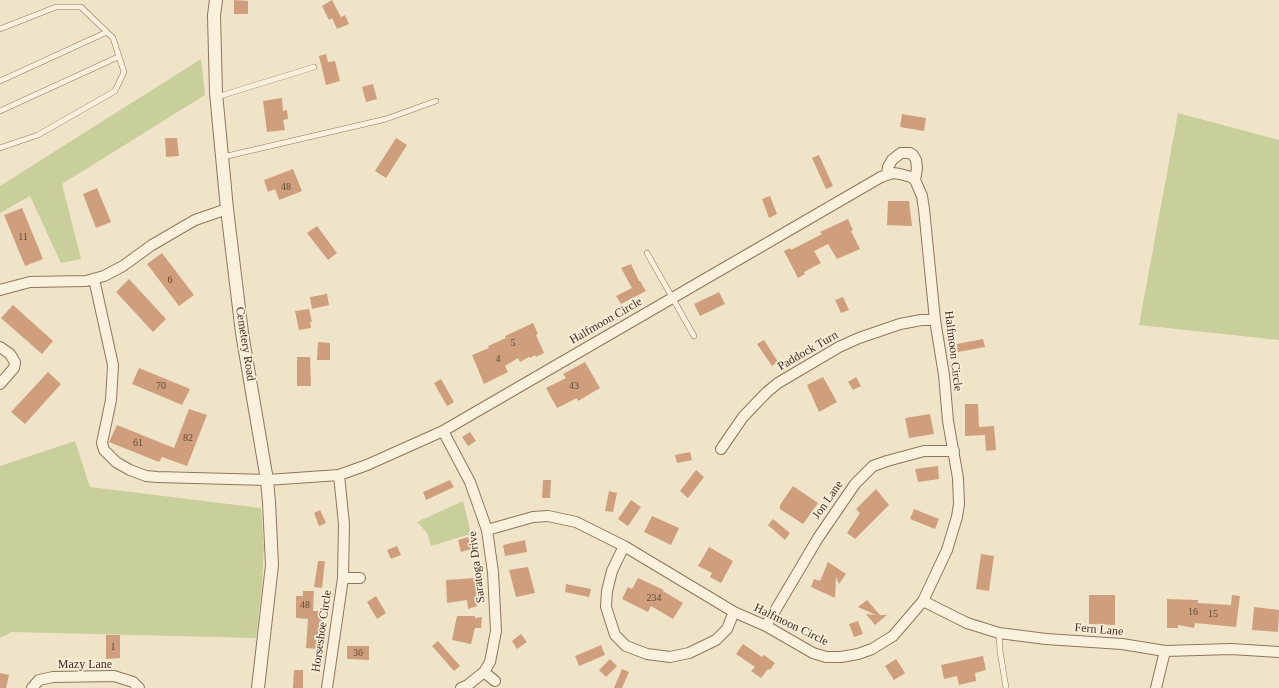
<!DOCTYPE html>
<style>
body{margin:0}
canvas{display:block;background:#f0e4c8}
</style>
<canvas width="1279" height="688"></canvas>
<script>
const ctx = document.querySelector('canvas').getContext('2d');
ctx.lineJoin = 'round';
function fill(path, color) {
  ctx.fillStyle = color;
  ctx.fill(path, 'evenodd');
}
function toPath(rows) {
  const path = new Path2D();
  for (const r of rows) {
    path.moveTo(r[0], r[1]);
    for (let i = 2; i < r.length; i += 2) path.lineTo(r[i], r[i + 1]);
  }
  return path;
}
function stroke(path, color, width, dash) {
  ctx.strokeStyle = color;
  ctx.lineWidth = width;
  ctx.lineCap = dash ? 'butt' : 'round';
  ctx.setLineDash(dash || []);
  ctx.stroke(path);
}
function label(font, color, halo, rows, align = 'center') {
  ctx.font = font + ' "Times New Roman",serif';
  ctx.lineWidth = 3.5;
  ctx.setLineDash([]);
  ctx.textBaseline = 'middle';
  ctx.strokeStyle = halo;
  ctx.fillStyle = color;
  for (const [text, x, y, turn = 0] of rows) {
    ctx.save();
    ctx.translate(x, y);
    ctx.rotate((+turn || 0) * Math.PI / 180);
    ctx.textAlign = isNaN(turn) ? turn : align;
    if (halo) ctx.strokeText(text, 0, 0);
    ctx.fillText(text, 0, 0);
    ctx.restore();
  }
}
fill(toPath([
 [201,59,205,95,62,184,81,259,61,263,30,196,0,213,0,186],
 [1178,113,1279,140,1279,340,1139,325],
 [75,441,90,487,261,508,264,547,262,585,256,638,12,632,0,638,0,466],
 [463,501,471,534,431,546,427,533,417,522]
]), '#c9cf9b');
fill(toPath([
 [234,0,248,1,248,14,234,14],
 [332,0,341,17,345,15,349,24,337,29,332,18,329,20,322,6],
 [326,54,328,62,335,61,340,81,326,85,319,56],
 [373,84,377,99,366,102,362,87],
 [282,98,283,111,287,110,288,119,283,120,285,130,267,132,263,101],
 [902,114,926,118,924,131,900,127],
 [165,138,177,138,179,156,166,157],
 [396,138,407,145,386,178,375,171],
 [819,155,833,186,826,189,812,158],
 [293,169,302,191,279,200,275,189,268,192,264,180],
 [97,188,111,222,96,228,83,194],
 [770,196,777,214,769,218,762,199],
 [888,201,909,201,912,226,887,225],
 [22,208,43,259,25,266,4,215],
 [848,219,853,230,851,231,860,249,837,259,828,244,814,251,821,263,804,272,805,274,798,278,784,251,790,248,791,250,822,234,820,232],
 [317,226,337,253,328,260,307,233],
 [162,253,194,295,179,306,147,264],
 [631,264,639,281,640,281,646,291,621,304,616,296,632,288,621,268],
 [129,279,166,319,153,332,116,292],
 [719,292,725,304,700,316,694,304],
 [327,294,329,305,312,309,310,297],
 [843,297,849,310,841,313,835,300],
 [13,305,53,341,42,354,1,318],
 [309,309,312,322,310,322,311,328,299,330,295,311],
 [533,323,538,334,536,335,544,353,536,357,535,355,530,358,529,357,520,362,518,358,505,366,508,372,484,384,472,355,489,348,488,346,506,338,505,336],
 [983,339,985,347,958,352,957,344],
 [764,340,778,362,772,366,757,344],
 [318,342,330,343,330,360,317,360],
 [297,357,310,357,311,386,297,386],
 [585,362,600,388,578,401,577,398,557,408,546,388,566,378,563,374],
 [139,368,190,389,182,405,132,384],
 [48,372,61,384,25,424,11,412],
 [823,377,837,402,819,412,807,385],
 [856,377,861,386,853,390,848,382],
 [441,379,454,402,447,406,434,383],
 [965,404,978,404,979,427,994,426,996,450,986,451,985,435,965,436],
 [189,409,207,415,187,466,162,457,159,462,109,442,117,425,174,448],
 [930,414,934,434,909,438,905,418],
 [470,432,476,441,468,446,462,437],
 [690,452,692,460,677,463,675,455],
 [938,466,939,479,918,482,915,469],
 [696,470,704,477,688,498,680,491],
 [450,480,454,487,426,500,423,492],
 [543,480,551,480,550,498,542,498],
 [793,486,818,503,803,524,780,509,780,505],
 [876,489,889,505,855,539,847,533,860,513,856,509],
 [609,491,617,493,613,512,605,511],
 [631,500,641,507,628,526,618,519],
 [914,509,939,519,935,529,910,519],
 [320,510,326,523,319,526,314,513],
 [652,516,679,528,671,545,644,532],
 [773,519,790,533,785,540,768,525],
 [468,537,471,549,461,552,458,540],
 [525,540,527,552,505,556,503,545],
 [397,546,401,555,391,559,387,550],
 [709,547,733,561,721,583,710,577,712,573,698,566],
 [981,554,994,556,989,591,976,589],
 [318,561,325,561,322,588,314,587],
 [828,562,846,574,839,584,836,577,835,598,811,587,814,579,820,581],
 [528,567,535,593,516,597,509,570],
 [476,578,477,592,479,592,480,600,476,601,477,606,468,609,467,600,447,603,446,580],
 [638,578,664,590,663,591,683,603,673,619,651,606,648,612,622,599,628,587,632,589],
 [566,584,591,589,589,597,565,592],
 [303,591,314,591,313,611,322,611,320,649,306,648,308,619,296,618,296,596,303,596],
 [1089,595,1115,595,1115,625,1089,624],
 [1232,595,1240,596,1236,627,1195,623,1194,628,1178,625,1178,628,1167,628,1167,599,1198,600,1198,603,1231,605],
 [376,596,386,613,377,619,367,602],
 [867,600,880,615,887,615,875,625,866,614,876,615,858,607],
 [1254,607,1279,610,1278,632,1252,630],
 [457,616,475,616,475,618,482,617,481,628,475,628,471,644,452,640],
 [858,621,863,634,854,637,849,624],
 [521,634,527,642,517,649,512,641],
 [106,635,120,635,120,658,106,659],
 [438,641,460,666,454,671,432,646],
 [743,644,762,657,764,655,775,663,770,670,768,669,761,678,751,671,755,667,736,654],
 [601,645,605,655,579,666,575,656],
 [347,646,369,646,369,660,347,659],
 [983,656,986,670,975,673,976,681,959,685,957,676,944,679,941,665],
 [610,659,617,666,606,677,599,670],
 [896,659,905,673,894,680,885,666],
 [622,669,629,672,622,688,614,688],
 [294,670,303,670,303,688,293,688],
 [0,673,9,675,6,688,0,688]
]), '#cf9f7d');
const service = toPath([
 [0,29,56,7,81,7,113,38,124,72,115,91,38,135,0,148],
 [0,81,107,32],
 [217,97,314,67],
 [0,111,118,57],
 [223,157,386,119,436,101],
 [647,253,694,336],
 [999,633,1000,651,1006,688]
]);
const minor = toPath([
 [887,175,888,167,892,160,901,153,910,153,913,155,916,160,917,168,915,180],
 [94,279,113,365,111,400,102,443,104,450,116,462,130,470,146,476,157,477,267,480,339,475,367,465,443,431,881,177,893,173,900,174,911,177,915,180,922,196,924,209,935,320,944,375,948,421,958,478,959,504,957,517,947,550,923,601,893,636,872,649,858,654,841,657,826,657,813,653,766,626,734,612,624,546,576,522,548,516,533,517,487,530],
 [0,290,30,282,86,281,104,276,123,266,152,245,195,220,227,209],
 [0,347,10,354,15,362,14,368,0,384],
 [443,431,470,482,487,530,493,572,496,631,490,662,484,672,468,685,461,688],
 [721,449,743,417,767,392,778,383,839,347,859,338,900,324,921,320,935,320],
 [624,546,612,571,607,591,606,607,615,635,626,646,647,654,670,657,689,653,716,640,727,629,734,612],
 [343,578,360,578],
 [923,601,967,623,999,633,1046,639,1122,644,1165,651,1231,649,1279,652],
 [766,626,818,538,855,484,873,466,887,461,924,451,954,451],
 [484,672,495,681],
 [32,688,39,680,53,677,114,676,133,682,139,688],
 [327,688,343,578,344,524,339,475],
 [1156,688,1165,651]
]);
const tertiary = toPath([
 [216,0,214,15,216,93,227,209,242,333,267,480,269,502,272,565,258,688]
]);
stroke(service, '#8d765c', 6);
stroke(minor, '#8d765c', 12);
stroke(tertiary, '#8d765c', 14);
stroke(service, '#faf1dc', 5);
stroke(minor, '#faf1dc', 10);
stroke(tertiary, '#faf1dc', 12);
label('10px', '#624a37', null, [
 ["48",286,187],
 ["11",23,237],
 ["6",170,280],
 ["5",513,343],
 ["4",498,359],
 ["70",161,386],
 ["43",574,386],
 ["82",188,438],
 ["61",138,443],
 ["234",654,598],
 ["48",305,605],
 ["16",1193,612],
 ["15",1213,614],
 ["1",113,647],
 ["36",358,653]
]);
label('12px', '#3d2e20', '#f7eed8', [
 ["Halfmoon Circle",606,321,-30],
 ["Cemetery Road",245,344,81],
 ["Paddock Turn",808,351,-30],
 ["Halfmoon Circle",953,351,83],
 ["Jon Lane",828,500,-55],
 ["Saratoga Drive",477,567,-97],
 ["Halfmoon Circle",791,625,26],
 ["Fern Lane",1099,630,5],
 ["Horseshoe Circle",322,631,-82],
 ["Mazy Lane",85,665]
]);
</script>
